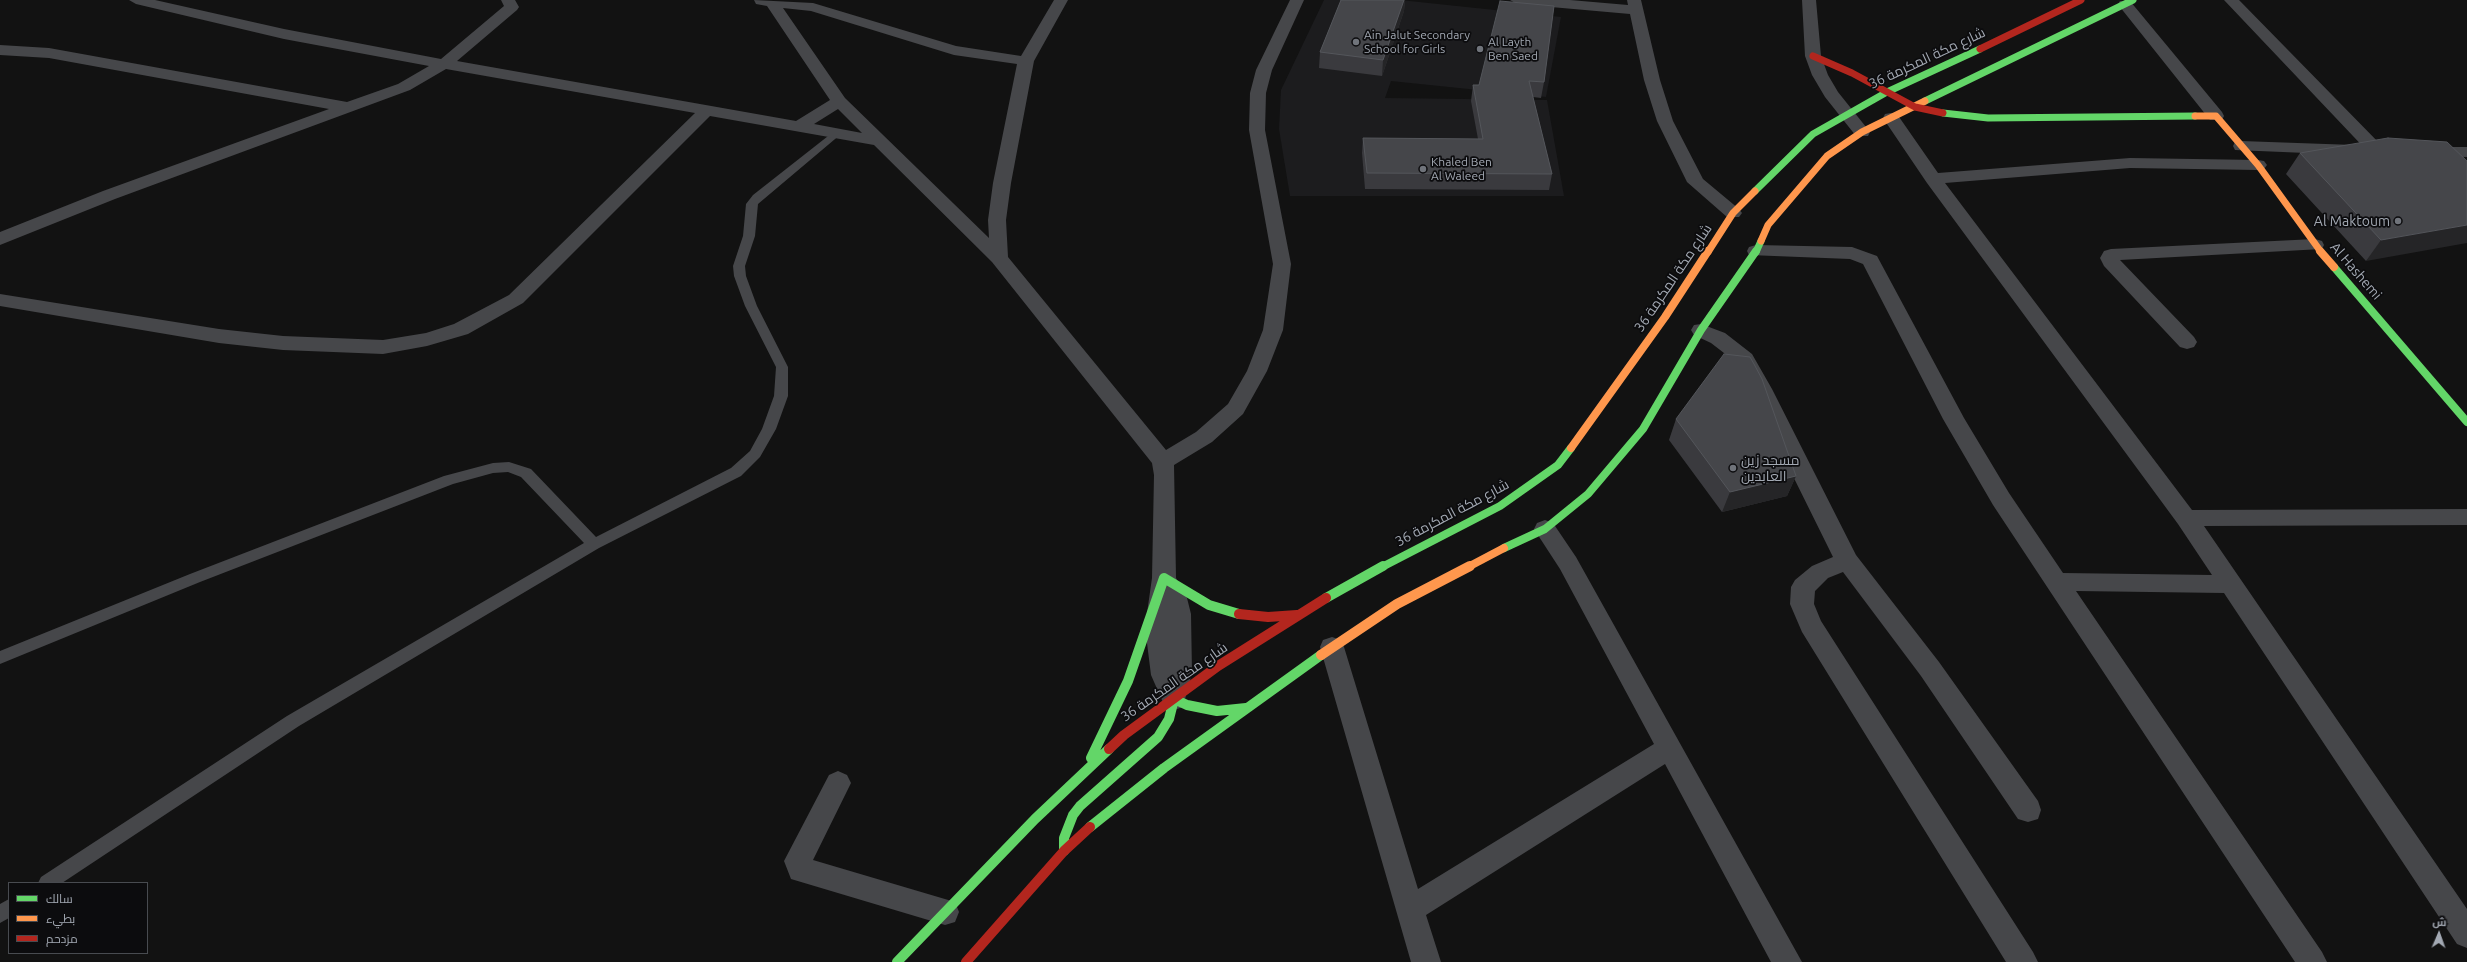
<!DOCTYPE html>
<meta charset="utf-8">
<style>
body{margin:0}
#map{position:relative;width:2467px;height:962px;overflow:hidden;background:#121212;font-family:Ubuntu,Cairo,sans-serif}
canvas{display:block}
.legend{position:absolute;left:8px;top:882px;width:140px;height:72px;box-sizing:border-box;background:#0c0c0e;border:1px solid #484b50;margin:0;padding:5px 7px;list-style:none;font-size:12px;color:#a3a9b3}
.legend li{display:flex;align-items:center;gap:8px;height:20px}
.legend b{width:20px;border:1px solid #484b50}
.north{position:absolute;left:2419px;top:914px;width:40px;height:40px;-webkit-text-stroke:3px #0c0c0e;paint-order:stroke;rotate:2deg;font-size:11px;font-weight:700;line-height:16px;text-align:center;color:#a3a9b3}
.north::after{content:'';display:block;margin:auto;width:14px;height:18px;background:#a3a9b3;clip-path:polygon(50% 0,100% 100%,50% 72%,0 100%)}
</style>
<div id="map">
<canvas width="2467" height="962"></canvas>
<ul class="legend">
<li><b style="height:5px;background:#63d668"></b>سالك</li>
<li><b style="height:5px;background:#ff974d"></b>بطيء</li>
<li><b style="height:5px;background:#b3261e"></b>مزدحم</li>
</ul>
<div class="north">ش</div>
</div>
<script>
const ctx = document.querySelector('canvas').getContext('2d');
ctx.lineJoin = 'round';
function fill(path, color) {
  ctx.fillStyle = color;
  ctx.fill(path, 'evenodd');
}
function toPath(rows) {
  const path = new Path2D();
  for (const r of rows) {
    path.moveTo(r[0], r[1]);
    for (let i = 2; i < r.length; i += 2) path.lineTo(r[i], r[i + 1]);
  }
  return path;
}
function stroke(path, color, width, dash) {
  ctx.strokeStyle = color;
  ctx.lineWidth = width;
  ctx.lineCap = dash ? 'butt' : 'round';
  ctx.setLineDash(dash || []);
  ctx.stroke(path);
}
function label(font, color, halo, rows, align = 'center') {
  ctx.font = font + ' Ubuntu,Cairo,sans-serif';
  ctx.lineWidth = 3.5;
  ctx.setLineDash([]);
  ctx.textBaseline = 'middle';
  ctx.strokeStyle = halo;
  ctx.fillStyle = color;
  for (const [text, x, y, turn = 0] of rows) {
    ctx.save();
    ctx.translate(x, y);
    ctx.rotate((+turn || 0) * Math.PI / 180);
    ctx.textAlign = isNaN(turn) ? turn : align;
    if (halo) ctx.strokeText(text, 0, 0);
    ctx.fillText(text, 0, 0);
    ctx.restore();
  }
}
fill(toPath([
 [1324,0,1400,0,1561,17,1546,97,1391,81,1385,98,1547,100,1564,196,1290,196,1279,129,1281,90]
]), '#1c1c1e');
fill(toPath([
 [837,129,841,130,841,134,758,204,755,236,745,266,746,276,757,306,788,367,788,396,776,429,760,457,741,476,599,548,299,726,62,883,38,883,41,877,287,716,584,543,521,477,508,472,493,473,453,484,200,582,0,664,0,651,190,574,444,476,493,463,509,462,531,469,596,537,731,468,750,451,762,429,774,396,776,367,745,306,734,276,733,266,743,236,746,204,753,195,837,129],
 [9,899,9,918,0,923,0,904,9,899]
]), '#46474a');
fill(toPath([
 [129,0,155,0,284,29,441,59,504,6,501,0,515,0,519,7,517,10,457,61,796,121,830,100,767,6,756,4,754,0,813,3,956,46,1021,56,1054,0,1068,0,1034,61,1011,183,1006,220,1008,257,1166,450,1196,432,1228,404,1247,371,1263,330,1273,264,1249,130,1250,93,1256,70,1290,0,1304,0,1272,70,1266,93,1265,130,1291,264,1283,330,1267,371,1243,414,1212,442,1174,465,1176,578,1187,598,1191,614,1192,673,1183,707,1174,710,1165,707,1151,675,1145,627,1152,578,1154,475,1152,463,992,262,874,145,710,116,523,303,468,334,427,346,383,354,283,350,219,343,0,306,0,294,219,329,283,336,383,340,426,333,454,324,509,295,695,113,446,69,410,90,115,199,0,245,0,232,103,191,329,109,49,58,0,55,0,45,49,48,347,102,398,84,429,66,284,39,136,4,129,0],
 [783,8,811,11,954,55,1017,64,993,183,988,220,989,238,845,98,783,8],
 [838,109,862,133,814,124,838,109],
 [1510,0,1570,0,1628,5,1627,0,1641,0,1660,80,1673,121,1703,179,1739,209,1742,213,1739,217,1727,217,1687,182,1657,121,1644,80,1630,14,1517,4,1510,0],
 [1802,0,1816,0,1821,56,1828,75,1838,92,1870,132,1868,136,1856,136,1825,97,1812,75,1805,56,1802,0],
 [2224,0,2239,0,2383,147,2386,151,2383,155,2371,155,2224,0],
 [2120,1,2130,1,2222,112,2224,116,2222,120,2210,120,2120,7,2118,4,2120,1],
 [1891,113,1897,114,1938,173,2130,158,2258,160,2264,161,2267,165,2264,169,2258,170,2130,168,1945,183,2192,510,2467,509,2467,525,2204,526,2467,909,2467,948,2457,944,2224,593,2076,591,2322,952,2327,962,2295,962,1993,505,1943,419,1863,264,1850,259,1749,255,1747,251,1749,247,1756,245,1852,247,1877,256,1964,418,2009,493,2063,573,2212,575,2178,524,1927,183,1883,118,1885,114,1891,113],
 [2241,141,2354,145,2360,146,2363,150,2360,154,2354,155,2235,150,2233,146,2235,142,2241,141],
 [2428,147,2467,147,2467,157,2422,156,2419,152,2422,148,2428,147],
 [2315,239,2322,241,2324,245,2322,249,2120,260,2194,337,2197,342,2194,347,2187,349,2180,347,2104,266,2100,258,2104,251,2111,249,2315,239],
 [1701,324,1725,333,1752,354,1772,389,1856,555,1939,662,2038,801,2041,810,2038,819,2028,822,2018,819,1921,676,1843,572,1828,578,1815,591,1814,604,1821,621,2033,952,2038,962,2006,962,1802,632,1790,604,1791,587,1795,580,1812,566,1833,557,1737,363,1711,343,1694,335,1691,330,1694,325,1701,324],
 [1545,520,1553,523,1576,557,1802,962,1771,962,1665,764,1426,915,1441,962,1411,962,1320,647,1323,640,1332,637,1341,640,1344,647,1418,889,1654,744,1560,569,1534,529,1537,523,1545,520],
 [838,771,847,775,851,783,813,860,955,902,959,912,955,922,945,925,791,879,784,861,829,775,838,771]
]), '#46474a');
stroke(toPath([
 [1925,101,2133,0],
 [1943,113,1988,118,2195,116],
 [1755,191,1813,134,1887,92,1980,49],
 [1756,252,1761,241]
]), '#63d668', 7);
stroke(toPath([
 [2334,267,2467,422],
 [1504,548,1545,529,1588,494,1643,429,1701,330,1756,251],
 [1382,567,1500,506,1558,465,1571,448]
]), '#63d668', 8);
stroke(toPath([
 [1326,598,1383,566],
 [1091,758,1128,681,1164,578,1209,605,1239,614],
 [1090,827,1164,768,1321,655],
 [1064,851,1064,838,1073,815,1080,806,1158,737,1169,719,1174,699,1187,705,1217,711,1246,708],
 [897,962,1035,819,1109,749]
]), '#63d668', 10);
stroke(toPath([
 [2195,116,2216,116,2258,165,2321,252],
 [1761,241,1768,225,1827,156,1862,132,1925,101],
 [1708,252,1733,213,1755,191]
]), '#ff974d', 7);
stroke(toPath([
 [2320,251,2334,267],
 [1571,448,1665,317,1708,251],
 [1468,567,1504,548]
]), '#ff974d', 8);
stroke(toPath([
 [1321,655,1397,604,1470,566]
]), '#ff974d', 10);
stroke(toPath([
 [1980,49,2081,0],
 [1813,56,1852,73,1915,107,1943,113]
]), '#b3261e', 7);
stroke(toPath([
 [1239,614,1268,617,1297,615],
 [1109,749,1124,735,1218,666,1326,598],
 [966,962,1064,851,1090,827]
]), '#b3261e', 10);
fill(toPath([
 [1341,0,1405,0,1404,11,1382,76,1319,68,1320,52],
 [1554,6,1544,82,1541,98,1533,97,1552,174,1549,190,1365,189,1362,153,1363,138,1478,139,1471,101,1473,85,1479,85],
 [2300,153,2467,161,2366,261,2286,174],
 [1676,419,1796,476,1787,496,1722,512,1669,440]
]), '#3a3a3e');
fill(toPath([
 [1404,0,1405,0,1404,11,1382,76,1383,60],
 [2467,225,2467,243,2366,261,2381,240],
 [1796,476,1787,496,1722,512,1730,492]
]), '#252527');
const building = toPath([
 [1341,0,1404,0,1383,60,1320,52,1341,0],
 [1500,1,1554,6,1544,82,1529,81,1552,174,1367,173,1363,138,1483,139,1473,85,1479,85,1500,1],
 [2388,138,2447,142,2467,161,2467,225,2381,240,2300,153,2388,138],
 [1724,354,1750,357,1754,364,1762,379,1796,476,1730,492,1676,419,1724,354]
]);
fill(building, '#45464a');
stroke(building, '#54565b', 1);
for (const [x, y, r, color] of [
 [1356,42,4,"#70747b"],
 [1480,49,4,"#70747b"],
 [1423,169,4,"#70747b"],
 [2398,221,4,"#70747b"],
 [1733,468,4,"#70747b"]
]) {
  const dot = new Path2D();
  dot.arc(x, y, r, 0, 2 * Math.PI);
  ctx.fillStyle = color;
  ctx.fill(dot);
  stroke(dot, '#0c0c0e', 1.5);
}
label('12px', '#a3a9b3', '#0c0c0e', [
 ["Ain Jalut Secondary",1364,35],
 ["School for Girls",1364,49],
 ["Al Layth",1488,42],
 ["Ben Saed",1488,56],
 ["Khaled Ben",1431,162],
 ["Al Waleed",1431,176]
], 'left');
label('14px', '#a3a9b3', '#0c0c0e', [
 ["شارع مكة المكرمة 36",1927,58,-25],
 ["Al Hashemi",2356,271,49],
 ["شارع مكة المكرمة 36",1673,278,-56],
 ["شارع مكة المكرمة 36",1452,513,-28],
 ["شارع مكة المكرمة 36",1174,682,-35]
]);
label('14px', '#a3a9b3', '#0c0c0e', [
 ["Al Maktoum",2390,221],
 ["مسجد زين",1741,460,"left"],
 ["العابدين",1741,476,"left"]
], 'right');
</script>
